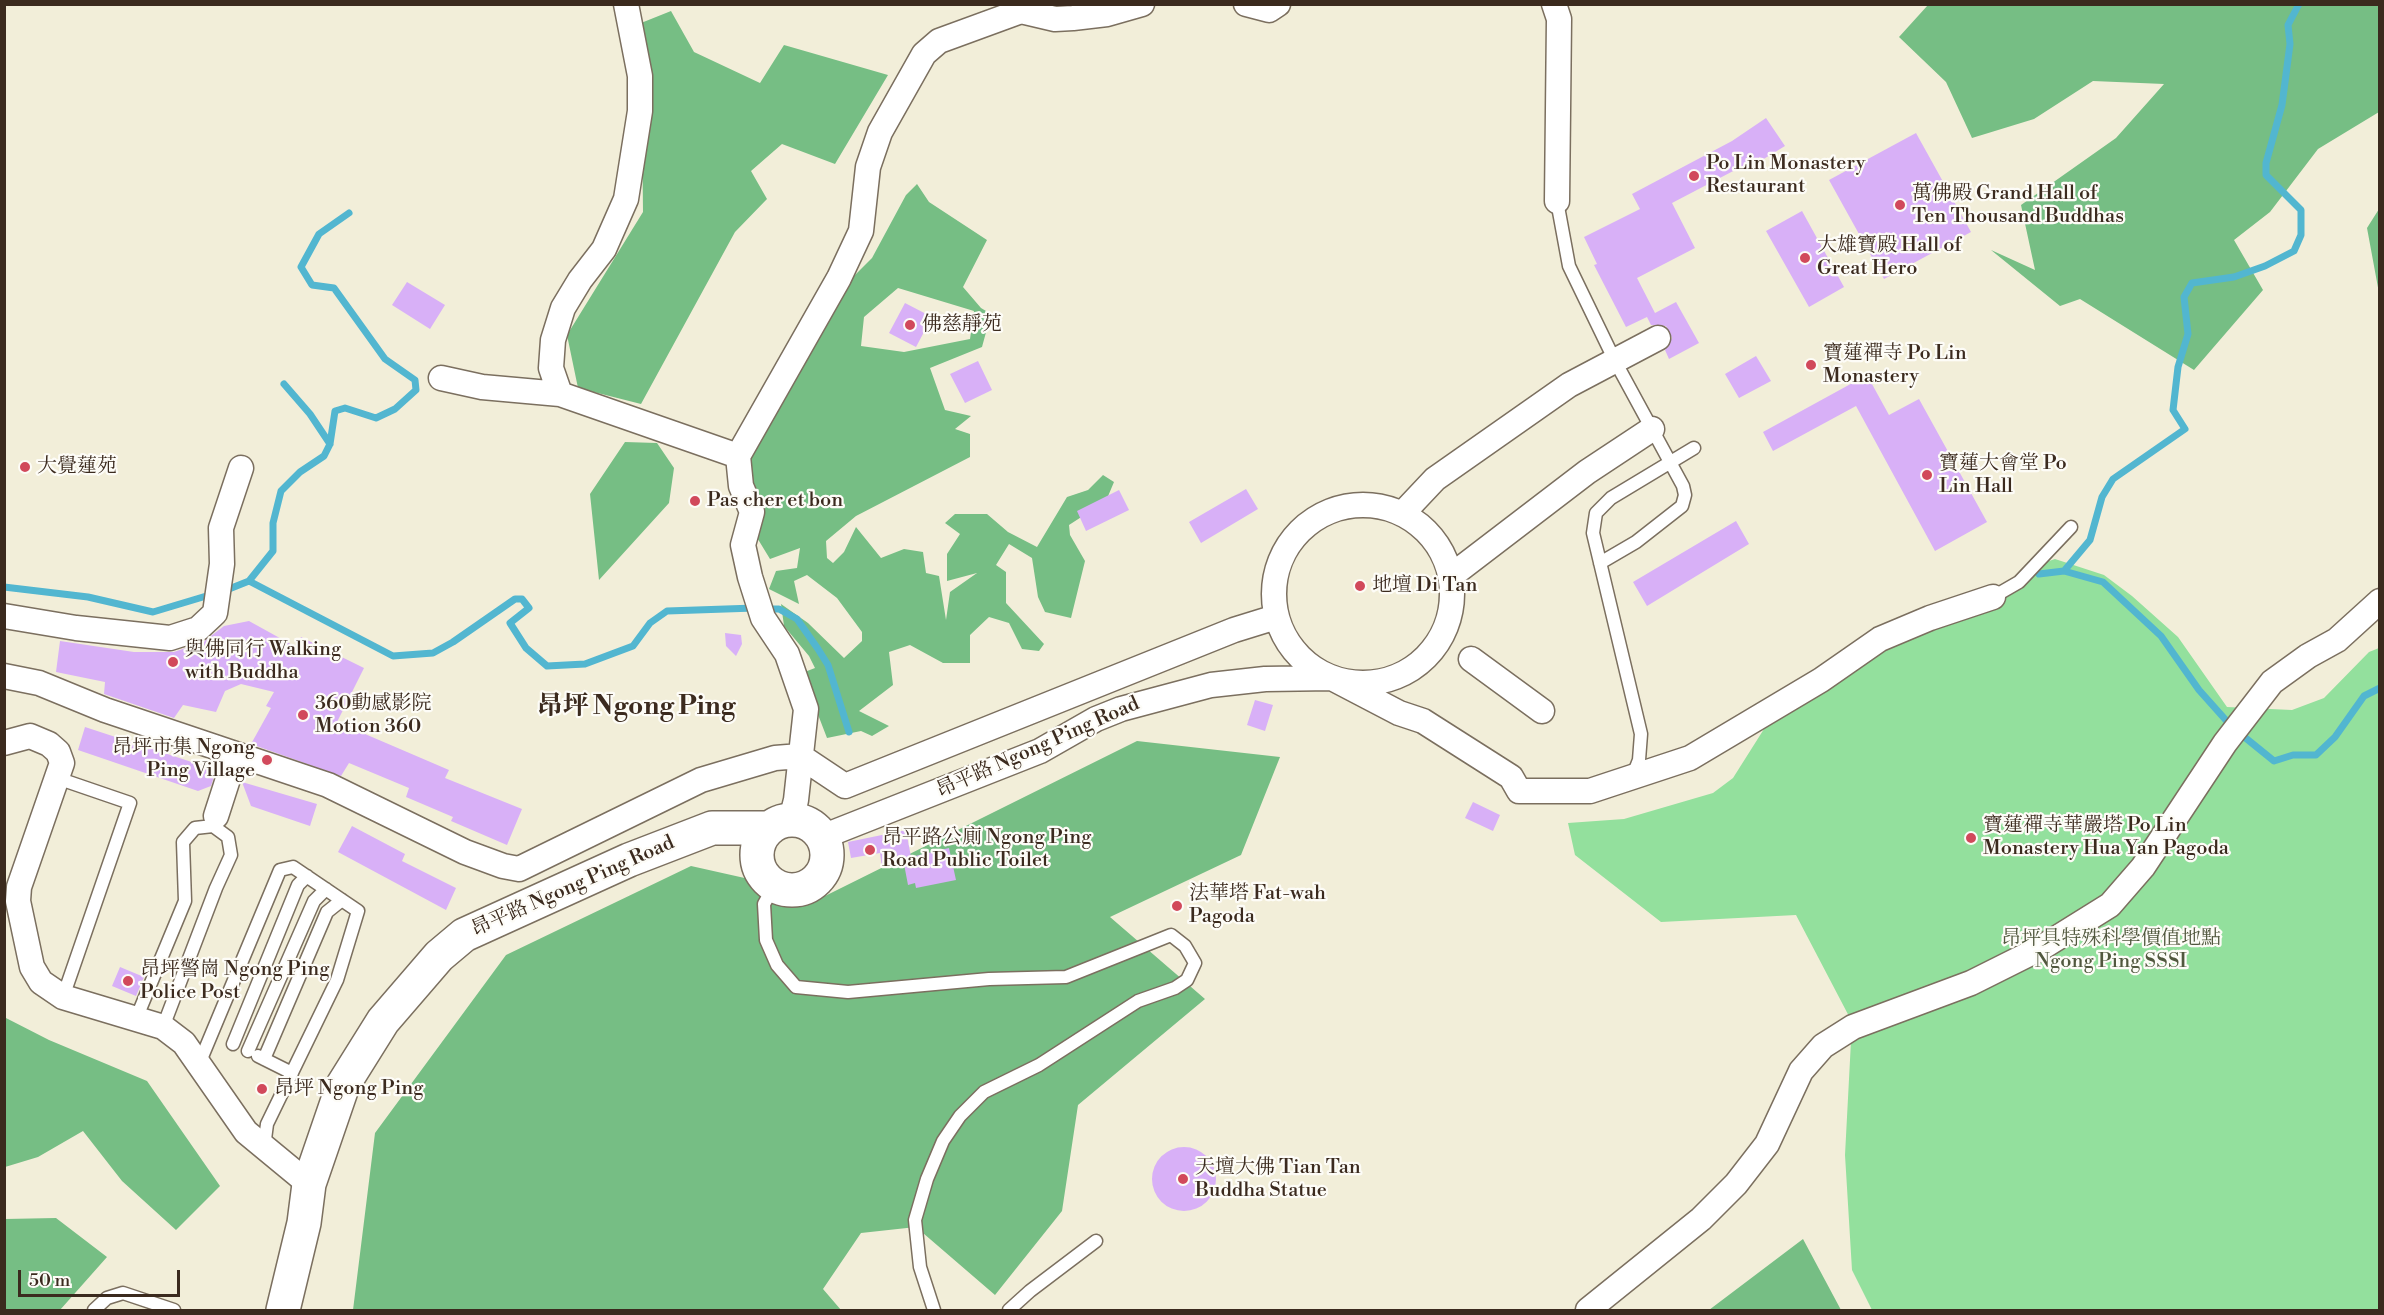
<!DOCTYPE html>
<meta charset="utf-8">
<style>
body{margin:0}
#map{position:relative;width:2384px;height:1315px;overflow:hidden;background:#f2eed9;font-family:"Libre Bodoni",serif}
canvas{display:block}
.frame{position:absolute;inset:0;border:6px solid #3b2a1e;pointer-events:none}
.scale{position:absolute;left:18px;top:1270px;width:162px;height:27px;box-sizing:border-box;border:3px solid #3b2a1e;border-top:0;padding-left:8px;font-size:18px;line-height:21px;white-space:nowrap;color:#3b2a1e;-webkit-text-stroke:4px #fdfcf7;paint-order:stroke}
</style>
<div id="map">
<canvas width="2384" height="1315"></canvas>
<div class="frame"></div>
<div class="scale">50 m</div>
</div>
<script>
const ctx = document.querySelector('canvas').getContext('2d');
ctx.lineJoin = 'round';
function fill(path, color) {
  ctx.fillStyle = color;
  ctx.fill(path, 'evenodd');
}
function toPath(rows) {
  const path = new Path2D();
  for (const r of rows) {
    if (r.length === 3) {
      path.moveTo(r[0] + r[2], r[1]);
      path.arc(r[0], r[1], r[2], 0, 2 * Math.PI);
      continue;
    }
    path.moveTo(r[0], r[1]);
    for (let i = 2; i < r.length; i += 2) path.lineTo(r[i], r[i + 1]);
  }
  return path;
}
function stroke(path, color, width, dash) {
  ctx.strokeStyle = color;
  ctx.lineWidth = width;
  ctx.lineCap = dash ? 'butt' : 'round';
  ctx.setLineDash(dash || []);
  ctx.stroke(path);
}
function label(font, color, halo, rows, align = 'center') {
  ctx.font = font + ' "Libre Bodoni","Noto Serif TC",serif';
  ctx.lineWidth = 4.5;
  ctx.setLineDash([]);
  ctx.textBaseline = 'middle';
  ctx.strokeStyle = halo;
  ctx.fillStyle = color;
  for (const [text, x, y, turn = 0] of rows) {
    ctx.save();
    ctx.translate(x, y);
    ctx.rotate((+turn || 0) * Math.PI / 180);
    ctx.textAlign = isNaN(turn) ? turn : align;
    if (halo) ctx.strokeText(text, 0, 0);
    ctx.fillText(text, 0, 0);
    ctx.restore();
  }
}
fill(toPath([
 [2055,559,2104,575,2132,596,2178,637,2227,707,2292,710,2324,698,2369,652,2379,648,2379,1310,1872,1310,1852,1270,1845,1155,1852,1022,1796,915,1661,922,1575,855,1568,823,1624,819,1713,793,1733,778,1764,729,1841,663,1981,606,2028,568]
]), '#93e09d');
fill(toPath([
 [1928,5,2379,5,2379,112,2318,149,2270,212,2234,240,2263,290,2194,370,2080,299,2060,306,1991,250,2035,270,2021,205,2116,138,2164,84,2093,81,2034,119,1972,138,1946,82,1899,37],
 [671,11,694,52,760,83,784,45,888,75,835,164,782,144,751,171,767,199,735,232,641,404,578,388,567,335,643,212,641,23],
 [917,184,929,202,987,240,963,287,981,308,991,314,982,347,930,368,945,410,971,416,955,429,970,434,970,457,856,516,826,541,827,558,833,563,844,552,856,527,881,558,904,549,923,552,926,573,939,576,946,620,950,592,977,573,947,581,947,554,960,534,945,523,955,514,987,514,1008,532,1037,547,1067,497,1088,490,1103,475,1114,482,1106,501,1069,525,1070,535,1085,561,1071,618,1045,612,1038,597,1032,558,1009,544,996,565,1006,572,1006,603,1044,644,1039,651,1022,649,1009,623,989,617,970,635,970,663,943,663,910,645,889,652,893,685,859,711,889,726,872,736,861,731,827,738,802,673,815,668,809,656,784,626,781,604,808,623,844,658,862,641,862,632,837,598,807,575,794,581,799,604,769,589,776,571,797,568,800,548,770,559,756,536,760,522,749,459,803,352,798,325,831,305,836,294,872,258,906,195],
 [898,288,974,311,970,339,904,352,861,346,864,317],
 [2379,209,2379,293,2367,228],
 [625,442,657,443,674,468,669,503,599,580,590,494],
 [1137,741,1280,757,1241,855,1110,917,1205,999,1078,1105,1062,1211,995,1295,916,1227,861,1233,823,1289,841,1310,353,1310,375,1133,506,955,691,866,825,896],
 [4,1017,49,1040,147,1081,220,1186,176,1230,122,1181,83,1131,38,1157,5,1167],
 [56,1218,107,1257,60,1310,5,1310,5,1219],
 [1803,1239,1841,1310,1709,1310]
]), '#76be84');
stroke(toPath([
 [284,384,310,414,330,444],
 [2064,571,2090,540,2102,497,2113,479,2185,429,2173,410,2178,367,2188,334,2184,297,2192,283,2234,277,2265,266,2294,251,2301,235,2301,210,2266,175,2266,163,2282,105,2290,44,2288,25,2299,4],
 [2039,574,2064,571,2103,582,2161,636,2199,690,2232,727,2274,761,2293,755,2316,755,2335,737,2364,696,2380,688],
 [249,581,273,551,273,523,281,491,300,472,324,456,330,444,335,411,345,408,376,418,395,409,416,390,415,380,385,359,334,288,312,285,301,267,319,234,349,213],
 [4,587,88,597,153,612,213,594],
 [224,591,249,581,393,656,433,653,453,642,515,599,522,599,529,608,510,623,526,648,547,666,585,664,633,646,650,623,667,611,755,608],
 [766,609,779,609,797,619,818,649,828,665,849,732]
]), '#52b6d0', 7);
fill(toPath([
 [1766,118,1785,146,1762,160,1760,157,1672,203,1695,248,1637,278,1655,313,1676,302,1699,343,1669,359,1665,350,1672,338,1666,326,1651,325,1647,317,1626,327,1594,265,1597,264,1584,237,1640,209,1632,194,1732,141],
 [1916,133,1971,232,1884,279,1829,180],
 [1802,211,1844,287,1809,307,1766,231],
 [407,282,445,305,430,329,392,305],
 [905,303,932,317,916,347,889,333],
 [1756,356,1771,381,1739,398,1725,374],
 [978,361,992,390,965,403,950,374],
 [1867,375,1889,415,1919,399,1987,522,1935,551,1856,406,1773,451,1763,432],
 [1246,489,1258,509,1201,543,1189,522],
 [1119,490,1129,510,1086,531,1077,511],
 [1736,521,1749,544,1647,606,1633,582],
 [249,621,296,647,301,637,364,668,337,722,449,770,445,778,522,809,507,845,451,821,453,817,406,797,409,788,349,763,341,776,251,744,271,708,266,706,274,692,241,684,225,691,216,712,183,705,174,718,104,694,105,682,56,672,60,641,134,652,174,652,203,642,224,626],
 [725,633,741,635,742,644,736,656,726,646],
 [1255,700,1273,705,1265,731,1247,725],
 [85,727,216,770,211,786,198,791,78,750],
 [242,782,317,804,310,826,251,806],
 [1473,802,1500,815,1493,831,1465,818],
 [352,826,405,854,402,861,456,888,446,910,338,852],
 [906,830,911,857,949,848,956,880,916,888,915,883,908,885,904,864,882,868,880,853,851,858,848,842],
 [120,967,144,977,136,996,112,986],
 [1184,1179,32]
]), '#d8b0f7');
const lane = toPath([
 [1557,201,1569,266,1615,361,1683,486,1685,495,1682,506,1636,542,1600,563],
 [1993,597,2019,582,2071,527],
 [57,778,130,803,63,997],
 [1632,778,1639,760,1641,734,1593,533,1596,513,1611,498,1694,448],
 [774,886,764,904,766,940,777,965,796,987,848,992,989,979,1066,977,1171,935,1185,946,1195,963,1187,980,1175,988,1138,1001,1039,1065,984,1092,960,1116,943,1141,927,1179,915,1220,920,1267,934,1310],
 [136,1019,185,901,183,842,195,828,213,826,228,837,231,855,216,888,163,1027],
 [233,1044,298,885,307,876],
 [248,1051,314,901,326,889],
 [258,1056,292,1073],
 [264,1059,327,912,342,900],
 [199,1064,280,870,293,867,358,911,337,980,267,1124,264,1147],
 [94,1310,107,1298,123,1293,174,1310],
 [1009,1310,1030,1291,1096,1241]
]);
const street = toPath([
 [626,4,640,76,640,111,626,199,604,249,580,280,563,308,553,340,551,368,560,394,738,456,839,278,861,231,868,167,880,132,924,54,939,41,1021,11,1055,19,1073,18,1107,14,1142,4],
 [1246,4,1269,10,1278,4],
 [1554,4,1559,19,1557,201],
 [441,378,482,387,560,394],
 [738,456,741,486,752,512,743,545,750,577,763,618,787,654,806,709,796,800,791,820],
 [1363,594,89],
 [1402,514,1435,479,1569,385,1658,338],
 [1451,576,1587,472,1652,429],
 [4,616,76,628,170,638,198,629,215,613,222,564,221,528,241,468],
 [1471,659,1542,711],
 [4,676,39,683,105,710,328,785,465,852,503,866,519,869,701,780,775,758,800,756,845,786,1234,630,1276,617],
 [4,743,30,736,49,744,58,752,62,763,19,887,18,901,32,967,41,982,63,997,163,1027,184,1043,246,1132,309,1184],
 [216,816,236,754],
 [822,837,1040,751,1096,719,1121,709,1211,685,1265,679,1332,678,1399,713,1423,721,1511,777,1519,791,1590,791,1690,758,1821,680,1880,639,1930,618,1993,597],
 [1588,1310,1701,1219,1736,1184,1767,1144,1801,1071,1823,1046,1853,1027,1971,983,2041,948,2110,905,2143,867,2225,743,2272,682,2308,656,2337,640,2380,601]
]);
const secondary = toPath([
 [792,855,35],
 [283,1310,304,1223,309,1184,343,1085,383,1021,439,956,464,935,629,860,712,828,770,828]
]);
stroke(lane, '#7b6f5f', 15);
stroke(street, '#7b6f5f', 27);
stroke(secondary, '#7b6f5f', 36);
stroke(lane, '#fff', 12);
stroke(street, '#fff', 24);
stroke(secondary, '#fff', 33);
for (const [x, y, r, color] of [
 [1694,176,6,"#d1495b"],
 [1900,205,6,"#d1495b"],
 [1805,258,6,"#d1495b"],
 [910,325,6,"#d1495b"],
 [1811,365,6,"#d1495b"],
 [25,467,6,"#d1495b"],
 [1927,475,6,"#d1495b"],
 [695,501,6,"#d1495b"],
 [1360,586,6,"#d1495b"],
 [173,662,6,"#d1495b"],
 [303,715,6,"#d1495b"],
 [267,760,6,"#d1495b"],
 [1971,838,6,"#d1495b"],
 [870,850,6,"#d1495b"],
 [1177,906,6,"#d1495b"],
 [128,981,6,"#d1495b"],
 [262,1089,6,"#d1495b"],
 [1183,1179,6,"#d1495b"]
]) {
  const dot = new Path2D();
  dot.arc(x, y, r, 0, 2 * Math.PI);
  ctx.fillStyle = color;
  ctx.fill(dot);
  stroke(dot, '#fdfcf7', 2);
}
label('20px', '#3b2a1e', '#fdfcf7', [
 ["Po Lin Monastery",1706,164],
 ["Restaurant",1706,187],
 ["萬佛殿 Grand Hall of",1912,194],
 ["Ten Thousand Buddhas",1912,217],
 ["大雄寶殿 Hall of",1817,246],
 ["Great Hero",1817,269],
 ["佛慈靜苑",922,325],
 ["寶蓮禪寺 Po Lin",1823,354],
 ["Monastery",1823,377],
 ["寶蓮大會堂 Po",1939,464],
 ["Lin Hall",1939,487],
 ["大覺蓮苑",37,467],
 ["Pas cher et bon",707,501],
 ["地壇 Di Tan",1372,586],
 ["與佛同行 Walking",185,650],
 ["with Buddha",185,673],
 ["360動感影院",315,704],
 ["Motion 360",315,727],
 ["昂坪市集 Ngong",255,748,"right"],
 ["Ping Village",255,771,"right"],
 ["寶蓮禪寺華嚴塔 Po Lin",1983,826],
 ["Monastery Hua Yan Pagoda",1983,849],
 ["昂平路公廁 Ngong Ping",882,838],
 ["Road Public Toilet",882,861],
 ["法華塔 Fat-wah",1189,894],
 ["Pagoda",1189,917],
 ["昂坪警崗 Ngong Ping",140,970],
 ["Police Post",140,993],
 ["昂坪 Ngong Ping",274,1089],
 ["天壇大佛 Tian Tan",1195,1168],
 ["Buddha Statue",1195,1191]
], 'left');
label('20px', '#3b2a1e', '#fdfcf7', [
 ["昂平路 Ngong Ping Road",1038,748,-24],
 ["昂平路 Ngong Ping Road",573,887,-24]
]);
label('20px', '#51583e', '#fdfcf7', [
 ["昂坪具特殊科學價值地點",2111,939],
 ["Ngong Ping SSSI",2111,962]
]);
label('bold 26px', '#3b2a1e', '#fdfcf7', [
 ["昂坪 Ngong Ping",636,708]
]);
</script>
